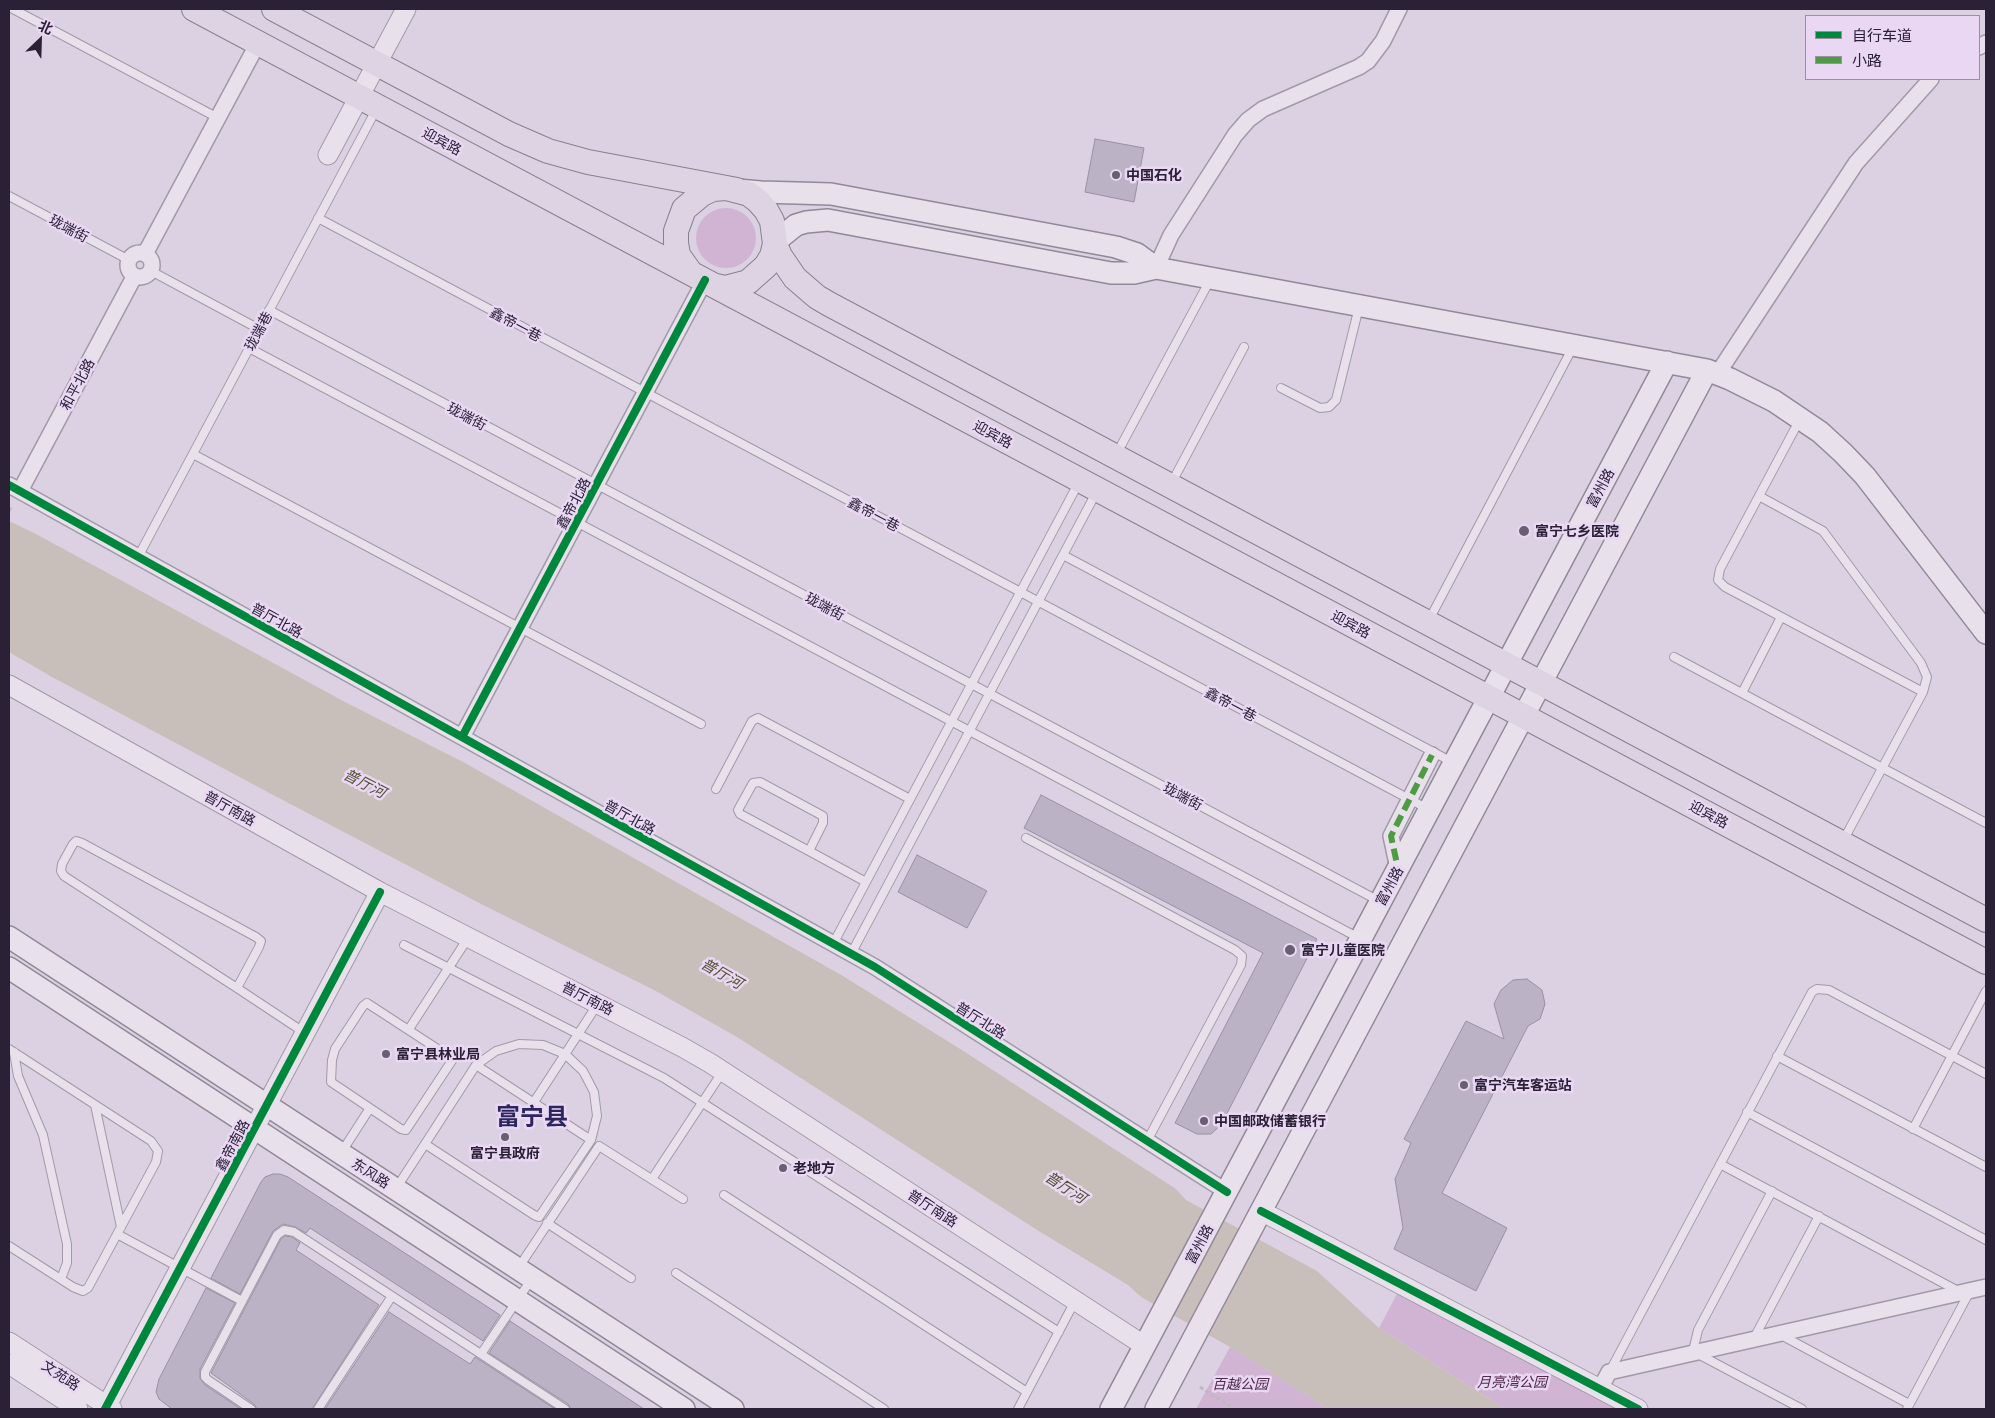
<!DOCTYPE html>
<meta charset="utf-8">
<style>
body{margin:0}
#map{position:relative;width:1995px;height:1418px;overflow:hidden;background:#dcd1e2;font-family:Georgia,"Noto Sans SC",serif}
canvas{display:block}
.frame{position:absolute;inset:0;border:10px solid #2a2137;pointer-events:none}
.legend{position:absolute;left:1805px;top:15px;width:175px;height:65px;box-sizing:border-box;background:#e9d7f3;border:1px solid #9d8ea8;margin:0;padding:6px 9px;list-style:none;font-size:15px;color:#2a2137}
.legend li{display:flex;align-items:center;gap:10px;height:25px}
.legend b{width:25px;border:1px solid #9d8ea8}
.north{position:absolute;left:15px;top:15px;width:50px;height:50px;-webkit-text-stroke:4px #e9d7f3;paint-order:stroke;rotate:24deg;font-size:14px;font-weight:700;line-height:20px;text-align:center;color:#2a2137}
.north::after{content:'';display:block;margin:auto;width:18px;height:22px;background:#2a2137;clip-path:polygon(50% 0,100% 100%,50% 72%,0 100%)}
</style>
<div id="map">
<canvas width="1995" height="1418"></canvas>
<div class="frame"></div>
<ul class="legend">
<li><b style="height:6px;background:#00873e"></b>自行车道</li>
<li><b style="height:6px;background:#4f9b44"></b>小路</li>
</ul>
<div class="north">北</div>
</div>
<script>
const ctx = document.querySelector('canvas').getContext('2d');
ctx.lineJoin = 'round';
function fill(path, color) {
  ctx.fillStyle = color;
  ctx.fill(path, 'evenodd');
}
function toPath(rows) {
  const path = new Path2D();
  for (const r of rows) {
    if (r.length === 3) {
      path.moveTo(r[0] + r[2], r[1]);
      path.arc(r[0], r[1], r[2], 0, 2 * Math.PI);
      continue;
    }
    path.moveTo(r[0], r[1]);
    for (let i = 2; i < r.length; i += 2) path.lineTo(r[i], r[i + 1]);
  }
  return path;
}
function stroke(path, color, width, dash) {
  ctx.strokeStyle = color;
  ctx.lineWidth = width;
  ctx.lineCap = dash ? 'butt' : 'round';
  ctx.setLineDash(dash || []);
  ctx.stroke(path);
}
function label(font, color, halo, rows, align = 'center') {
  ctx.font = font + ' Georgia,"Noto Sans SC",serif';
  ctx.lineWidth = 5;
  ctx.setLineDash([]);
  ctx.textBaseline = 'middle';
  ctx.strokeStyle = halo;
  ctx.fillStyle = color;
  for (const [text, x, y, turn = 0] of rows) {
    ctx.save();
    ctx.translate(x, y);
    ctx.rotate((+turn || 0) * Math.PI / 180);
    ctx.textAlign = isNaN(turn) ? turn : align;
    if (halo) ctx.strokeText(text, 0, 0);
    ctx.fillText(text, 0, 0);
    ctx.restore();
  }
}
fill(toPath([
 [726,238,30],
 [1398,1292,1618,1409,1505,1409,1379,1328],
 [1230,1347,1267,1370,1328,1409,1196,1409]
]), '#d1b4d3');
fill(toPath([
 [9,521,36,534,345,702,465,763,843,976,965,1052,1176,1189,1186,1200,1317,1271,1379,1328,1505,1409,1328,1409,1230,1347,1141,1297,1128,1285,1037,1230,737,1037,654,990,483,905,277,797,52,677,9,652]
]), '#c8bfba');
const building = toPath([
 [1095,139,1144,148,1134,202,1085,192,1095,139],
 [1041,795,1317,939,1221,1125,1211,1134,1197,1134,1175,1123,1263,953,1024,828,1041,795],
 [917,855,987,891,967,928,898,892,917,855],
 [1527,979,1542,990,1545,1004,1540,1019,1528,1026,1442,1193,1507,1228,1476,1291,1394,1249,1403,1228,1395,1179,1411,1143,1404,1139,1466,1021,1504,1039,1494,1004,1501,990,1513,980,1527,979],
 [273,1174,280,1174,288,1177,500,1315,483,1341,310,1228,306,1233,295,1227,283,1224,273,1231,240,1294,211,1278,261,1182,265,1177,273,1174],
 [285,1236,292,1237,300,1243,296,1250,379,1305,312,1409,257,1409,254,1404,211,1373,281,1239,285,1236],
 [206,1288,235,1303,200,1369,200,1378,205,1385,241,1409,172,1409,159,1399,156,1392,159,1379,206,1288],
 [389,1312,470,1364,475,1357,555,1409,325,1409,389,1312],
 [510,1321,644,1409,571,1409,568,1404,489,1353,510,1321]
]);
fill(building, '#bbb2c6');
stroke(building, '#9890a3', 1);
const service = toPath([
 [13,9,218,118],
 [9,196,129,260],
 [318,218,1428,809],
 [151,271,259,329],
 [269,310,1379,901],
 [249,348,1359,938],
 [1281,388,1320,408,1329,407,1336,400,1359,307],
 [1799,421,1720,569,1718,580,1725,587,1923,692],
 [193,454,701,724],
 [1116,455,1210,280],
 [1171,484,1244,347],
 [1759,496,1823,531,1921,663,1927,677,1923,692,1843,841],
 [1063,555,1452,762],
 [138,557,377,108],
 [1429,620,1573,347],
 [1674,657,1986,823],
 [1742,693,1781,617],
 [716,789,752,721,758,718,910,799],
 [1026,838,1235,950,1242,956,1241,965,1147,1141],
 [809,851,823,823,823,816,760,782,753,783,738,810,740,814,809,851,866,882],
 [833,944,1079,482],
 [404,945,664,1078,1059,1332],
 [851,954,1097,491],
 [237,988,259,947,261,941,256,937,82,843,76,841,73,844,62,864,61,871,64,876,237,988,305,1033],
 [367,1003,453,1059,406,1130,401,1129,331,1082,332,1060,335,1049,363,1006,367,1003],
 [409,1029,468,938],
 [9,1049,151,1141,158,1151,156,1162,88,1288,83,1291,73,1287,9,1246],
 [14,1052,18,1076,43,1135,67,1244,67,1263,61,1279],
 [1777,1056,1986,1167],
 [476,1065,496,1051,519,1044,543,1045,565,1054,583,1071,594,1092,597,1116,591,1140],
 [534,1102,597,1005],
 [95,1105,121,1227],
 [1747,1112,1986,1240],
 [1913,1129,1986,991],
 [341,1153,370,1108],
 [1720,1164,1960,1292],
 [652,1179,723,1071],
 [397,1187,425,1144,476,1065,591,1140,539,1217,534,1215,425,1144],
 [1772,1191,1698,1330,1694,1347,1696,1353,1802,1409],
 [724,1195,1027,1392],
 [547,1223,631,1278],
 [117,1234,242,1301],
 [519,1267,599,1146,683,1199],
 [676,1273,884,1409],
 [1781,1335,1909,1404],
 [1753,1340,1819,1216],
 [481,1354,531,1280],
 [1610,1371,1812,992,1817,989,1829,990,1986,1074],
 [251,1409,208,1380,205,1377,205,1372,277,1235,284,1230,294,1232,565,1409],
 [318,1409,392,1296],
 [1018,1409,1075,1301],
 [1907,1409,1970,1291]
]);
const minor = toPath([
 [1979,47,1986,43],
 [140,265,12],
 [145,254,258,43],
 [1156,268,1171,235,1235,135,1248,120,1263,109,1359,67,1368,61,1383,41,1399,9],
 [1722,367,1856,163,1931,79],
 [9,485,875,967,1227,1192],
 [20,491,134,277],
 [462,737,705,280],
 [1399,873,1391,836,1432,755],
 [1600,1389,1609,1372,1986,1287]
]);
const tertiary = toPath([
 [328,155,406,9],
 [9,685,380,892,682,1047,710,1063,1145,1346],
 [1261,1211,1638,1409],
 [9,1342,112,1409],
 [9,1364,78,1409],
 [105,1409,380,892]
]);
const secondary = toPath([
 [737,190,761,192,831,194,1116,247,1137,254,1156,268],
 [775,244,781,237,796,225,806,222,828,220,1111,273,1134,273,1156,268,1707,370,1730,379,1774,401,1820,432,1843,453,1865,476,1986,633],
 [9,937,733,1409],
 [9,968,684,1409],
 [1111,1409,1667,362],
 [1156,1409,1707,370]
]);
const primary = toPath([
 [194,9,1986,962],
 [274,9,509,134,548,151,588,162,737,190],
 [775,244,780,256,795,278,817,297,829,304,1986,920],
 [690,272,678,255,676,243,676,231,684,209,702,194,713,189,726,188,749,194,758,201,766,210,772,221,775,244,772,256,766,266,748,282,725,288,716,286]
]);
stroke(service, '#a299a8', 10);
stroke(minor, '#a299a8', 18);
stroke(tertiary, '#a299a8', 21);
stroke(secondary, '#918998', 24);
stroke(primary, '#87808e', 26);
stroke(toPath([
 [9,511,12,505],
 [1200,1387,1235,1409]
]), '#bfb8c4', 3, [4, 2.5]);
stroke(service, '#e8e1eb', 8);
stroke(minor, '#e8e1eb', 15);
stroke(tertiary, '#e8e1eb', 19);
stroke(secondary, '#e8e1eb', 21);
stroke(primary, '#ddd3e3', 24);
stroke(toPath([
 [1400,878,1391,836,1432,755]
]), '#4f9b44', 6, [12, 6]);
stroke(toPath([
 [9,485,875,967,1227,1192],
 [462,737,705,280],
 [1261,1211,1638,1409],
 [105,1409,380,892]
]), '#00873e', 8);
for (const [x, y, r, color] of [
 [1116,175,5,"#685f73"],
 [1524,531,6,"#685f73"],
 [1290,950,6,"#685f73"],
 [386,1054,5,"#685f73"],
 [1464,1085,5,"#685f73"],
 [1204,1121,5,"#685f73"],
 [505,1137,5,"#685f73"],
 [783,1168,5,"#685f73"]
]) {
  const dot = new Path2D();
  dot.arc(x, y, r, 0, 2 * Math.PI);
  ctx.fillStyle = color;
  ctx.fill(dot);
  stroke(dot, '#e9d7f3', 2);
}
label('14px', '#2a2137', '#e9d7f3', [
 ["迎宾路",442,141,28],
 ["珑端街",69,228,28],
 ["鑫帝一巷",516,324,28],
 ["珑端巷",258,331,-62],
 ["和平北路",77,384,-62],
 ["珑端街",467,416,28],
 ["迎宾路",993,434,28],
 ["富州路",1600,488,-62],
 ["鑫帝北路",573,503,-62],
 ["鑫帝一巷",874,514,28],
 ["珑端街",825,606,28],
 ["普厅北路",277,620,29],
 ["迎宾路",1351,624,28],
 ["鑫帝一巷",1231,704,28],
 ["珑端街",1183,796,28],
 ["普厅南路",230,808,29],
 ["迎宾路",1709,814,28],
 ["普厅北路",630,817,29],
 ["富州路",1389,886,-62],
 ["普厅南路",588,998,27],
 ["普厅北路",981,1020,32],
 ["鑫帝南路",232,1145,-62],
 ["东风路",371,1173,33],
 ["普厅南路",933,1208,33],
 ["富州路",1199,1244,-62],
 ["文苑路",61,1375,33]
]);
label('bold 14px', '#2a2137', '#e9d7f3', [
 ["中国石化",1126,175],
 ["富宁七乡医院",1535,531],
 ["富宁儿童医院",1301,950],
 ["富宁县林业局",396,1054],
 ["富宁汽车客运站",1474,1085],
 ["中国邮政储蓄银行",1214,1121],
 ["富宁县政府",505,1153,"center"],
 ["老地方",793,1168]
], 'left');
label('italic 14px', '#512a4a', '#e9d7f3', [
 ["月亮湾公园",1512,1382],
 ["百越公园",1240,1384]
]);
label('italic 15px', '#555032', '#e9d7f3', [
 ["普厅河",365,783,27],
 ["普厅河",722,973,30],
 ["普厅河",1066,1187,33]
]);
label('bold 24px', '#2d255f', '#e9d7f3', [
 ["富宁县",532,1116]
]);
</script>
